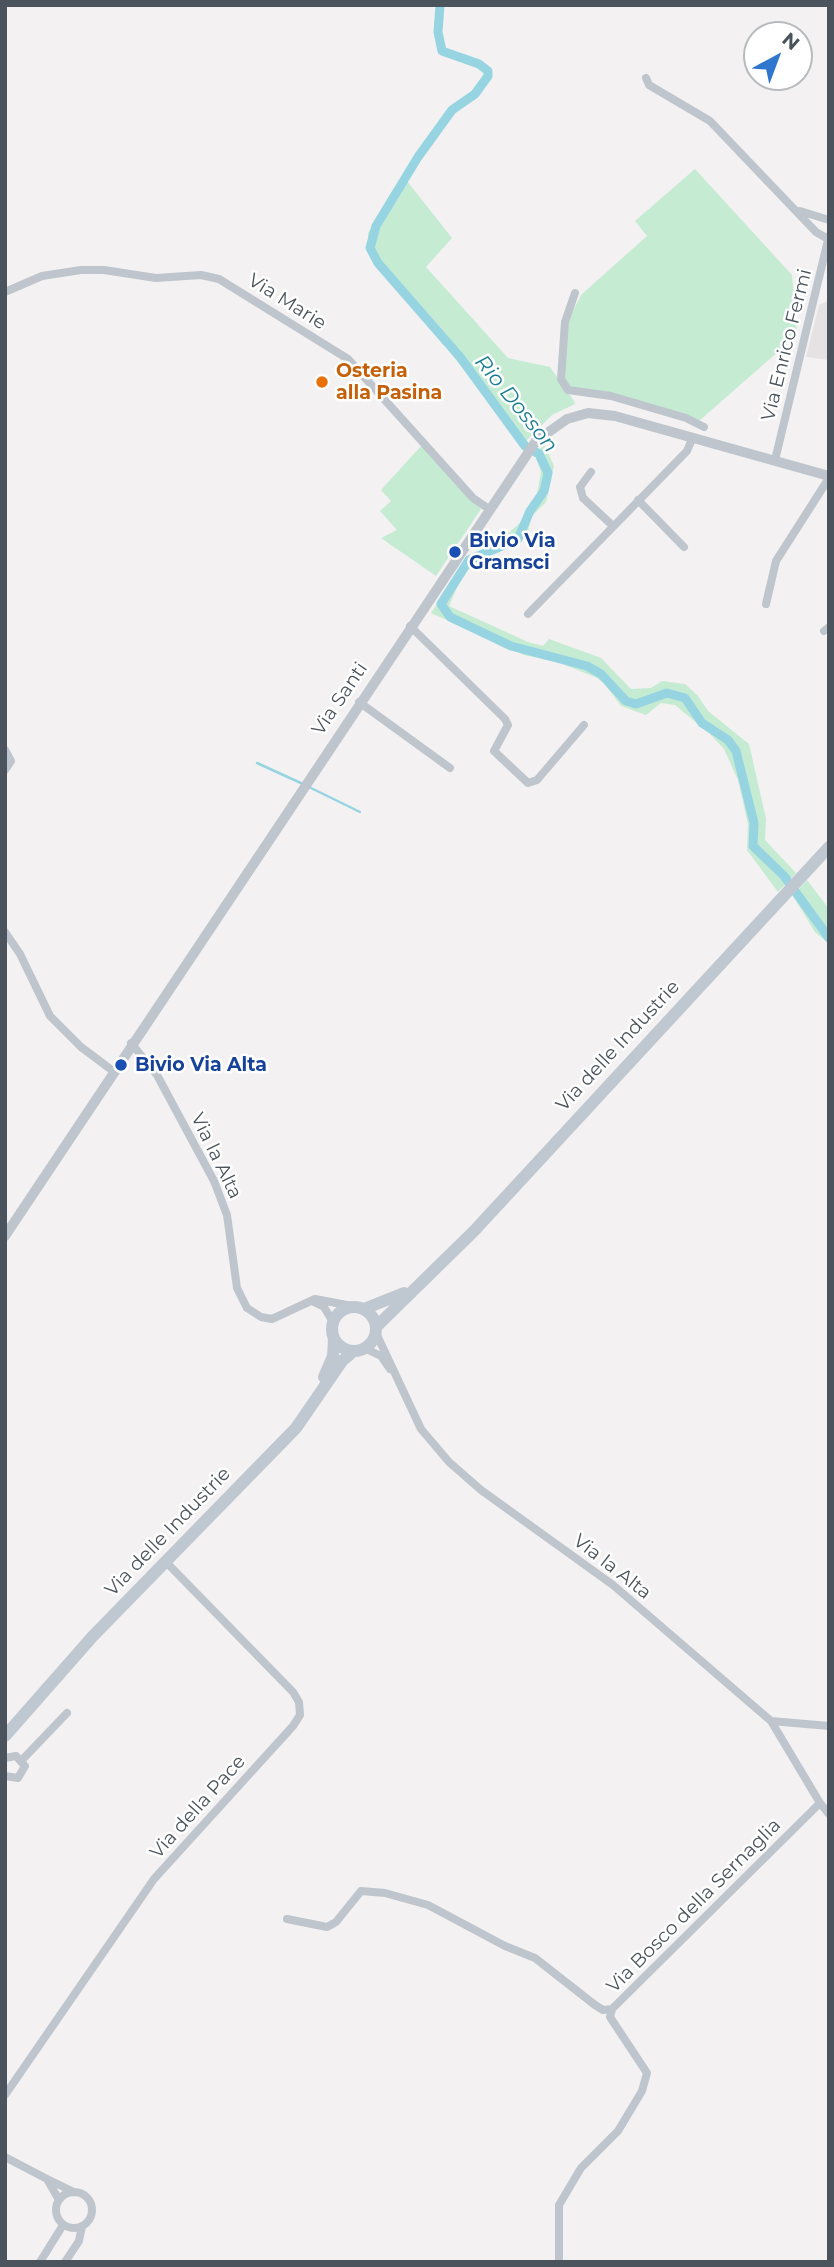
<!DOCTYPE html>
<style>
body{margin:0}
#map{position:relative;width:834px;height:2267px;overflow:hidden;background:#f3f1f1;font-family:Montserrat,sans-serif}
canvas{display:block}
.frame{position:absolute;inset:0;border:7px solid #4b545c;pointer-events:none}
.north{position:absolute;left:743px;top:21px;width:70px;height:70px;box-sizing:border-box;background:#fff;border:2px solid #b7bbbe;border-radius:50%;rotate:41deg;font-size:19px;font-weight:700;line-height:28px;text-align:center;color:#4b545c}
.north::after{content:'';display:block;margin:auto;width:24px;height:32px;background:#2f76cf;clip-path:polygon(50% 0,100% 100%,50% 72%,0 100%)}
</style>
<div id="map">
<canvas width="834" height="2267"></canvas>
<div class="frame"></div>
<div class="north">N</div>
</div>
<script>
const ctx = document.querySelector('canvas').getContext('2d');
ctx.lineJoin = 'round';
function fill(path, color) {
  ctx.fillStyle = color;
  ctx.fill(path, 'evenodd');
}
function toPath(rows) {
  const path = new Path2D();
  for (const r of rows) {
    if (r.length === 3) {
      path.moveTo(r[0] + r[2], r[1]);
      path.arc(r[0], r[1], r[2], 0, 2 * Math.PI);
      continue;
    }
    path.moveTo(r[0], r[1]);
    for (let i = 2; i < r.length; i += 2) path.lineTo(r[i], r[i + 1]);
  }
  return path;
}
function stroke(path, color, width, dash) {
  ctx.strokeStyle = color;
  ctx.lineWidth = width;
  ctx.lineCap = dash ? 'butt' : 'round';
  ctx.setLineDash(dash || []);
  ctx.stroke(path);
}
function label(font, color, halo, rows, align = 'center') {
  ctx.font = font + ' Montserrat,sans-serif';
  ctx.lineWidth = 5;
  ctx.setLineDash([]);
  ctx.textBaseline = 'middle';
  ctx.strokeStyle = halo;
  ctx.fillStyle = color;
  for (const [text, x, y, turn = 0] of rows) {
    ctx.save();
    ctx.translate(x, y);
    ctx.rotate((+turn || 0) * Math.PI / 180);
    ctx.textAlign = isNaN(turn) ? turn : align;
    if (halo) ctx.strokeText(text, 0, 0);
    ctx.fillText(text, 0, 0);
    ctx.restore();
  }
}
fill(toPath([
 [829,300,829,360,806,357,819,305]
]), '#e4e2e2');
fill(toPath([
 [695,169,792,275,797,335,699,421,571,389,562,374,570,316,582,294,647,236,635,221],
 [403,176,452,238,426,267,508,358,550,367,574,401,575,404,552,415,524,443,368,252,368,233],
 [544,444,554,466,546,502,532,516,528,531,518,543,482,559,463,573,449,606,528,642,543,646,549,639,601,658,631,689,651,688,662,681,685,684,698,696,708,711,749,744,766,819,765,840,796,873,778,892,747,850,748,824,738,780,724,749,709,733,675,705,661,703,646,715,621,706,603,682,595,677,560,663,524,655,431,613,468,557,497,543,522,521,537,494,541,472,535,455],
 [422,445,481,509,436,576,381,538,397,530,380,511,391,501,381,490],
 [807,880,829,909,829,944,815,932,793,896]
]), '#c5ebd3');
stroke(toPath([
 [257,763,303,784],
 [309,787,360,812]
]), '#97d4e2', 2.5);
stroke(toPath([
 [440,5,438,32,442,51,479,64,488,71,488,76,475,94,452,110,418,157,376,226,370,248,378,263,460,357,525,446,539,454,548,473,544,491,530,511,518,539,469,560,441,604,450,617,511,646,587,666,601,674,626,701,636,704,667,693,685,698,702,723,728,740,736,751,754,823,753,846,784,876,829,938]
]), '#97d4e2', 9);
stroke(toPath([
 [646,78,649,85,710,121,816,232,828,239],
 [800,211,829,220],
 [5,292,42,276,81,270,104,270,156,278,201,275,219,279,348,359,473,498,489,509],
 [575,293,565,322,561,379,568,390,611,396,686,418,704,427],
 [775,460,829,236],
 [591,472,580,487,583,498,613,526],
 [638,500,684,547],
 [766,604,776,561,829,478],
 [528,614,687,451,692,439],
 [410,626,505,719,508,725,494,751,528,783,537,780,584,725],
 [824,631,829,627],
 [359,702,450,768],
 [5,750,11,761,5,770],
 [5,932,20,954,50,1016,81,1047,113,1071],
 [131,1043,157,1075,214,1181,227,1215,237,1288,247,1308,261,1317,272,1319,315,1299,352,1306],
 [312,1301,324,1307,333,1322],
 [376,1333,421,1429,449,1462,481,1490,613,1585,771,1721,829,1726],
 [364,1348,381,1356,390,1369],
 [5,1758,16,1756,25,1766,18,1778,5,1776],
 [22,1760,67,1713],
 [820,1803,829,1814],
 [287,1919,327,1927,336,1922,361,1891,385,1893,428,1905,505,1946,535,1958,595,2005,603,2010,612,2009],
 [5,2095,154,1879,293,1726,300,1715,299,1702,293,1692,166,1562],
 [5,2157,47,2179],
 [74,2210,18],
 [59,2200,47,2179,74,2192],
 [40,2262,63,2225],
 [65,2262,79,2241,82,2226],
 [559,2262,559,2205,581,2168,618,2131,642,2091,647,2073,610,2017,612,2009,820,1803,771,1721]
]), '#bec5cc', 8);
stroke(toPath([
 [5,1236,536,441,567,419,588,413,615,416,829,476]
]), '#bec5cc', 10);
stroke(toPath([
 [354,1329,22],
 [364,1309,404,1293],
 [376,1327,474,1231,829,847],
 [324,1377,333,1356,334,1339],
 [5,1736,93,1636,296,1428,342,1361,354,1351]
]), '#bfc7d0', 12);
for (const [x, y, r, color] of [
 [322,382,7,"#e8710a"],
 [455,552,7,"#1a4fb4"],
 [121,1065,7,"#1a4fb4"]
]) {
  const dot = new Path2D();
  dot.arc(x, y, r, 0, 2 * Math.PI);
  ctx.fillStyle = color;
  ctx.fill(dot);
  stroke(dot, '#fff', 2.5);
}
label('19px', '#4b545c', '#fff', [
 ["Via Marie",287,302,32],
 ["Via Enrico Fermi",787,345,-76],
 ["Via Santi",340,699,-56],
 ["Via delle Industrie",618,1046,-47],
 ["Via la Alta",216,1156,64],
 ["Via delle Industrie",168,1532,-46],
 ["Via la Alta",612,1567,38],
 ["Via della Pace",198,1807,-48],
 ["Via Bosco della Sernaglia",694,1906,-45]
]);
label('bold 19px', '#c56008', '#fff', [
 ["Osteria",336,371],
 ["alla Pasina",336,393]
], 'left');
label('bold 19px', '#164399', '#fff', [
 ["Bivio Via",469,541],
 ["Gramsci",469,563],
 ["Bivio Via Alta",135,1065]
], 'left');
label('italic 21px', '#1c7d95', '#fff', [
 ["Rio Dosson",516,404,51]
]);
</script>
